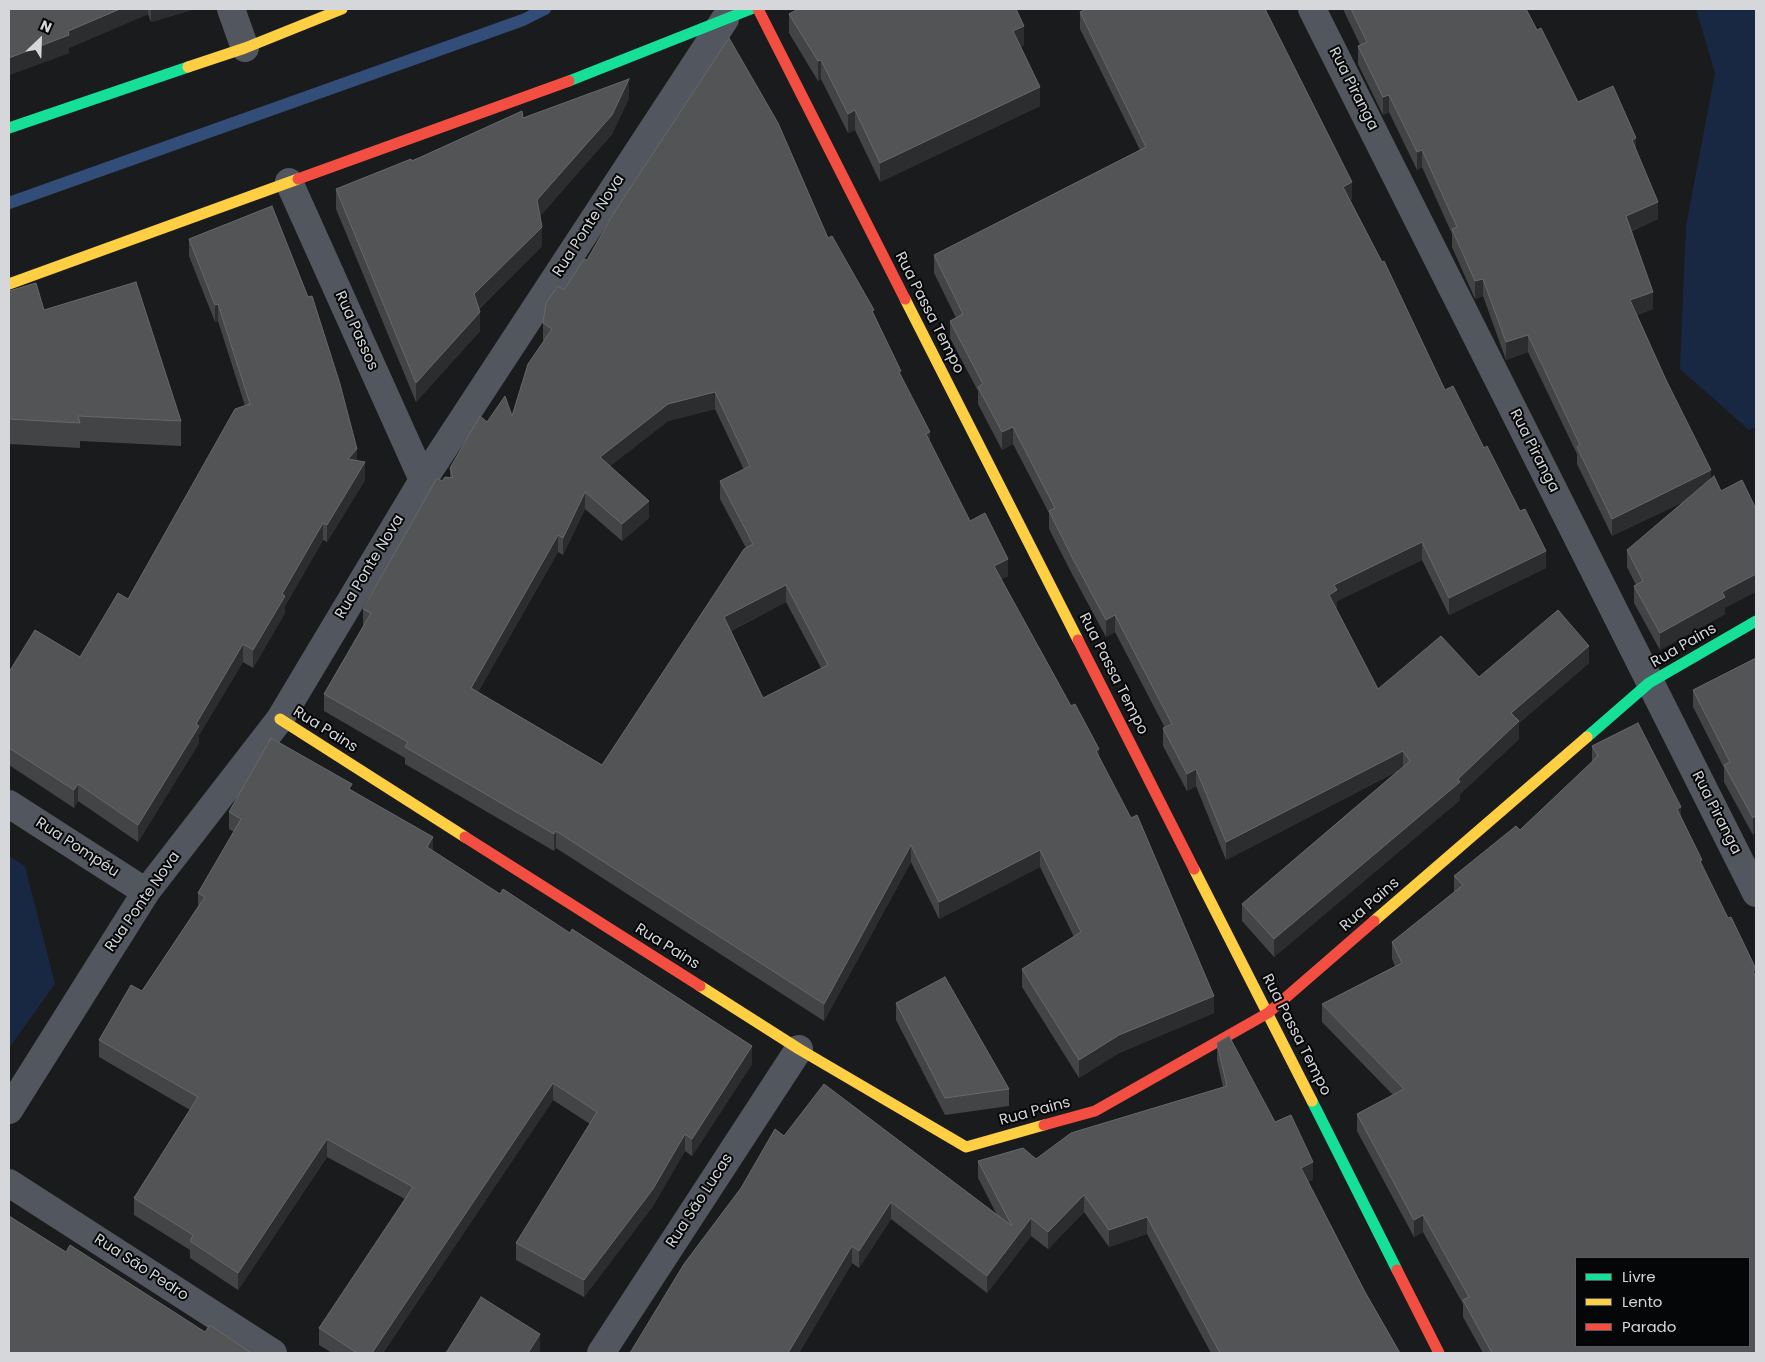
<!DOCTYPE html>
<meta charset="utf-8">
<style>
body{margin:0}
#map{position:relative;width:1765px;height:1362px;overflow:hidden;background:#1a1b1d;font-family:Poppins,sans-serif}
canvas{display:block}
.frame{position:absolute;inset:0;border:10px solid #d6d7da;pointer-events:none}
.legend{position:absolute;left:1575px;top:1257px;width:175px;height:90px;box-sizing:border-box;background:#050607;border:1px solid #595a5b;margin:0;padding:6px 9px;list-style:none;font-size:15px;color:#d6d7da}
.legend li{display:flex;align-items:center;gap:10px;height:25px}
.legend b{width:25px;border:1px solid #595a5b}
.north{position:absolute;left:15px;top:15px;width:50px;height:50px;-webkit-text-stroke:4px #050607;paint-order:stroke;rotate:24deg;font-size:14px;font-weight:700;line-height:20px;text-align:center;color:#d6d7da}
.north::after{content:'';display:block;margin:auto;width:18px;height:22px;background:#d6d7da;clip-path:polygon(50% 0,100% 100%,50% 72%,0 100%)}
</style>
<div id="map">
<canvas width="1765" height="1362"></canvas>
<div class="frame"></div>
<ul class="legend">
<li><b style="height:6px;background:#16e098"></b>Livre</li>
<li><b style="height:6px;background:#ffcf43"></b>Lento</li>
<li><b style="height:6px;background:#f24e42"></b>Parado</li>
</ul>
<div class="north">N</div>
</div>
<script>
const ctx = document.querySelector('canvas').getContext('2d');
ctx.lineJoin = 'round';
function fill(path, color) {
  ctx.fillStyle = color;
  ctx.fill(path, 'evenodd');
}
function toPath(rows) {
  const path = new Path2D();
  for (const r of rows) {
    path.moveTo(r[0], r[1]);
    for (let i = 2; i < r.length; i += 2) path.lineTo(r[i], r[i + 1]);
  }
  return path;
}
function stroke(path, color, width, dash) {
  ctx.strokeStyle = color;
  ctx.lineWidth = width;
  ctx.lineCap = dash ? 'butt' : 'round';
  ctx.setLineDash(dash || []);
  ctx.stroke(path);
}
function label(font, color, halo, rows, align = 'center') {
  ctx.font = font + ' Poppins,sans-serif';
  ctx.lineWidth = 4;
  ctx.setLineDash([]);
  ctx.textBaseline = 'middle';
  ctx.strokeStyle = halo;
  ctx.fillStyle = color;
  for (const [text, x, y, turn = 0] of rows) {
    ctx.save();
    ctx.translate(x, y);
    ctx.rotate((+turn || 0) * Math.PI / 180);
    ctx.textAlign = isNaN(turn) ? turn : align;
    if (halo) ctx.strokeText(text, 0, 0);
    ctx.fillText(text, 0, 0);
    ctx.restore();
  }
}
fill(toPath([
 [1696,9,1756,9,1756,427,1749,430,1680,369,1686,226,1715,73],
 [9,856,25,866,55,984,9,1048]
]), '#192842');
stroke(toPath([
 [9,203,523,20,545,9]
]), '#334d79', 12);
stroke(toPath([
 [231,9,245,48],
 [1312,9,1756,893],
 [289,182,423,480],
 [9,804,146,892],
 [9,1110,146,892,280,719,423,480,725,19],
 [9,1183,273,1353],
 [601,1353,799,1049]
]), '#52565e', 28);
stroke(toPath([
 [569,81,751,9],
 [9,128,188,67],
 [1587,737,1649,683,1756,621],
 [1312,1101,1397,1270]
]), '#16e098', 11);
stroke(toPath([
 [188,67,245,48,342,9],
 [9,284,298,179],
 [905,299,1078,640],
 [280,719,465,837],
 [1194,869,1312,1101],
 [1374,921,1587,737],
 [700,986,799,1049,966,1147,1044,1125]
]), '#ffcf43', 11);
stroke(toPath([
 [758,9,905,299],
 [298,179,569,81],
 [1078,640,1194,869],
 [465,837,700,986],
 [1044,1125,1095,1111,1268,1013,1374,921],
 [1397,1270,1439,1353]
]), '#f24e42', 11);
fill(toPath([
 [9,9,195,9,151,22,148,14,69,48,69,53,9,75],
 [1084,9,1265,9,1352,200,1350,200,1445,390,1484,448,1546,568,1449,615,1422,560,1337,601,1337,608,1336,608,1378,689,1589,663,1519,723,1519,739,1460,794,1460,800,1274,957,1242,921,1242,904,1396,772,1226,860,1196,786,1187,791,1163,746,1163,728,1165,728,1115,632,1106,637,1072,574,1049,529,1049,513,1013,444,1002,450,978,404,978,391,950,338,950,321,956,318,934,273,934,255,1140,150,1080,29,1080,12,1084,10],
 [1343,9,1526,9,1537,30,1578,102,1636,150,1658,219,1632,231,1653,309,1637,315,1711,479,1725,614,1660,650,1634,603,1634,586,1636,585,1627,567,1627,550,1687,500,1612,536,1577,464,1577,454,1528,352,1506,360,1483,296,1475,299,1452,247,1452,234,1422,167,1417,170,1389,112,1383,115,1358,64,1358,46,1360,45],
 [789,14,1024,45,1020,47,1040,106,880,182,855,130,848,133,821,79,818,81,789,33],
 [629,98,612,134,540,216,542,246,479,309,480,331,416,402,336,209,336,189,523,118],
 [828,238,874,314,930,442,970,521,1008,576,1001,579,1099,757,1214,1013,1119,1053,1079,1078,1022,987,1022,969,1074,937,1040,867,939,919,911,862,824,1021,556,848,554,851,405,764,405,758,324,711,324,694,363,626,363,609,442,481,450,477,450,468,487,422,512,416,544,341,543,340,543,323,564,290,587,260],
 [715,409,744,470,720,481,720,499,746,548,602,765,478,692,558,552,563,555,585,509,622,541,649,518,610,466,668,421],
 [786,602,821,668,763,698,731,631],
 [189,239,357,461,365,480,327,542,323,540,285,606,285,613,253,668,243,662,199,735,199,743,138,842,78,801,74,808,9,765,9,672,80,657,128,599,245,406,218,321,215,322,189,256],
 [9,291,44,310,181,421,181,446,80,441,80,448,9,444],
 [1756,658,1756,835,1755,833,1753,835,1724,782,1724,768,1693,707,1693,690],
 [1592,746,1681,817,1702,865,1756,1353,1483,1353,1463,1317,1463,1304,1423,1232,1414,1237,1357,1131,1357,1114,1393,1095,1322,1022,1322,1004,1395,966,1392,959,1392,942,1454,892,1454,876,1520,830,1592,762],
 [352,790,433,851,752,1064,692,1156,685,1151,653,1206,584,1297,516,1260,516,1243,590,1124,553,1100,383,1353,332,1353,319,1345,319,1328,405,1199,327,1157,238,1290,190,1258,190,1250,134,1215,134,1198,190,1110,99,1057,99,1040,142,991,198,906,198,893,234,832,229,829,229,812],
 [896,1003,1009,1089,1009,1106,945,1115,896,1020],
 [1217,1043,1275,1122,1313,1179,1308,1182,1365,1292,1400,1353,1211,1353,1147,1234,1109,1247,1084,1212,1048,1249,1031,1236,987,1293,891,1219,859,1268,852,1263,799,1353,630,1353,784,1136,997,1215,978,1178,978,1161,1036,1159,1223,1087,1217,1060]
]), '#434445');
fill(toPath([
 [120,9,148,9,148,14,69,48,69,53,9,75,9,58],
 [151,9,195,9,151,22],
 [1024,26,1024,45,1013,50,1013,31],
 [821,60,821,79,818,81,818,61],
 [629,79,629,98,612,134,537,219,537,200],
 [1040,87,1040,106,880,182,880,163],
 [1389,95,1389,112,1383,115,1383,97],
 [855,110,855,130,848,133,848,114],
 [1636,138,1636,155,1632,140],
 [1422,150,1422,167,1417,170,1417,152],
 [1352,182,1352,200,1343,204,1343,187],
 [1658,202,1658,219,1626,233,1626,216],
 [542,227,542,246,474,313,474,294],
 [1483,279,1483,296,1475,299,1475,281],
 [1653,292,1653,309,1630,317,1630,300],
 [218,304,218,321,215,322,215,305],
 [480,312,480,331,416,402,416,383],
 [1528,335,1528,352,1506,360,1506,342],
 [715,392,715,409,668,421,600,474,600,457,668,404],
 [1013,427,1013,444,1002,450,1002,432],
 [930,432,930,449,926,434],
 [357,449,357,466,348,459],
 [365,462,365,480,327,542,327,525],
 [1711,470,1711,488,1612,536,1612,519],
 [585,492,585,509,563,555,563,538],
 [649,501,649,518,622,541,622,524],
 [323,523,323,540,285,606,285,613,253,668,253,650,282,594],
 [558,535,558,552,471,705,471,688],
 [1422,542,1422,560,1337,601,1337,608,1329,612,1329,595,1334,585],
 [1546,551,1546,568,1449,615,1449,598],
 [1008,559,1008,576,994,583,994,566],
 [1756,574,1756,592,1725,608,1725,614,1660,650,1660,633,1722,592],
 [786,585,786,602,724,634,724,617],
 [1115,615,1115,632,1106,637,1106,620],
 [243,644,243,662,199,735,199,743,138,842,138,825,196,724],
 [1589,646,1589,663,1519,723,1519,739,1460,794,1460,800,1274,957,1274,939,1458,779,1511,713],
 [1099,749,1099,767,1096,751],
 [1403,751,1403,768,1226,860,1226,842],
 [1196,769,1196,786,1187,791,1187,774],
 [78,784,78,801,74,808,74,790],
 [1681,807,1681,824,1677,809],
 [1755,816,1755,833,1753,835,1753,818],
 [556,831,556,848,554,851,554,834],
 [433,837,433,854,427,847],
 [911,845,911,862,824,1021,824,1004],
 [1040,850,1040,867,939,919,939,902],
 [1756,969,1756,987,1753,971],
 [1214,996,1214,1013,1119,1053,1079,1078,1079,1060,1119,1035],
 [752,1046,752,1064,692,1156,692,1139],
 [553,1083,553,1100,383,1353,372,1353],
 [685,1134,685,1151,653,1206,584,1297,584,1280],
 [327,1139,327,1157,238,1290,238,1273],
 [1313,1162,1313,1179,1301,1185,1301,1168],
 [1084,1195,1084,1212,1048,1249,1048,1232],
 [891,1202,891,1219,859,1268,859,1251],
 [1423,1215,1423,1232,1414,1237,1414,1220],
 [1147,1217,1147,1234,1109,1247,1109,1230],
 [1031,1218,1031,1236,987,1293,987,1276],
 [852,1246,852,1263,799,1353,788,1353],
 [540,1334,540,1351,538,1353,528,1353]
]), '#2c2d2e');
const building = toPath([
 [9,9,120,9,68,31,69,35,9,58,9,9],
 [798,9,1016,9,1024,26,1013,31,1040,87,880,163,855,110,848,114,821,60,818,61,789,14,798,9],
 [1086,9,1265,9,1352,182,1343,187,1382,262,1384,261,1445,390,1453,386,1484,448,1487,446,1520,511,1525,509,1546,551,1449,598,1422,542,1334,585,1337,590,1329,595,1378,689,1441,636,1479,677,1558,610,1589,646,1511,713,1519,721,1458,779,1460,782,1274,939,1242,904,1410,761,1403,751,1226,842,1196,769,1187,774,1163,728,1172,724,1115,615,1106,620,1072,557,1049,511,1055,508,1013,427,1002,432,978,387,983,384,950,321,963,314,934,255,1146,147,1080,12,1086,9],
 [1351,9,1526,9,1537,30,1541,28,1578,102,1613,86,1636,138,1632,140,1658,202,1626,216,1653,292,1630,300,1666,380,1711,470,1612,519,1577,447,1580,445,1528,335,1506,342,1483,279,1475,281,1452,229,1457,227,1422,150,1417,152,1389,95,1383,97,1358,46,1367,42,1351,9],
 [729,38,778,123,828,238,832,236,874,310,872,311,901,371,899,372,930,432,926,434,970,521,985,513,1008,559,994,566,1071,706,1075,704,1099,749,1096,751,1131,818,1137,815,1214,996,1119,1035,1079,1060,1022,969,1081,932,1040,850,939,902,911,845,824,1004,556,831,554,834,405,747,408,742,324,694,371,613,363,609,437,478,442,481,445,477,453,478,450,468,480,416,487,422,505,396,512,416,528,364,552,329,543,323,546,303,558,286,564,290,584,259,587,260,615,211,729,38],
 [715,392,750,466,720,481,753,544,744,549,602,765,471,688,558,535,563,538,585,492,622,524,649,501,600,457,668,404,715,392],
 [786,585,828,665,763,698,724,617,786,585],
 [629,79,612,115,537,200,542,227,474,294,480,312,416,383,336,189,411,159,412,161,522,111,523,118,629,79],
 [272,206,308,297,312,296,340,384,357,449,348,459,365,462,327,525,323,523,282,594,285,596,253,650,243,644,196,724,199,726,138,825,78,784,74,790,9,748,9,672,35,630,80,657,118,593,128,599,235,409,250,404,218,304,215,305,189,239,272,206],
 [136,282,181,421,78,416,80,423,9,419,9,291,36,283,44,310,136,282],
 [1714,476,1721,491,1742,480,1756,509,1756,574,1722,592,1725,597,1660,633,1634,586,1643,581,1627,550,1714,476],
 [1756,658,1756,818,1755,816,1753,818,1724,765,1730,762,1693,690,1756,658],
 [1638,723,1681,807,1677,809,1702,860,1700,861,1728,918,1731,917,1756,969,1753,971,1756,977,1756,1353,1492,1353,1463,1300,1469,1297,1423,1215,1414,1220,1357,1114,1404,1089,1322,1004,1402,963,1392,942,1463,885,1454,876,1516,826,1520,830,1598,756,1592,746,1638,723],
 [1576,1258,1749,1258,1749,1346,1576,1346,1576,1258],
 [271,738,352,784,349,789,433,837,427,847,500,894,503,889,570,933,572,929,752,1046,692,1139,685,1134,653,1189,584,1280,516,1243,597,1112,553,1083,372,1353,357,1353,319,1328,413,1187,327,1139,238,1273,190,1241,193,1235,134,1198,198,1097,99,1040,131,985,142,991,205,897,198,893,241,819,229,812,271,738],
 [945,977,1009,1089,945,1098,896,1003,945,977],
 [1229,1036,1275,1122,1291,1115,1313,1162,1301,1168,1365,1292,1400,1353,1220,1353,1147,1217,1109,1230,1084,1195,1048,1232,1031,1218,987,1276,891,1202,859,1251,852,1246,788,1353,630,1353,684,1264,741,1188,775,1129,784,1136,824,1084,1012,1226,978,1161,1023,1148,1036,1159,1071,1133,1227,1086,1217,1043,1229,1036],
 [9,1216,66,1252,70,1245,205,1332,210,1325,251,1353,9,1353,9,1216],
 [481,1297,540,1334,528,1353,446,1353,481,1297]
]);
fill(building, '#535455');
stroke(building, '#67686a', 1);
label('15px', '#d6d7da', '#050607', [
 ["Rua Piranga",1353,89,63],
 ["Rua Ponte Nova",589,226,-57],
 ["Rua Passa Tempo",929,313,63],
 ["Rua Passos",356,331,66],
 ["Rua Piranga",1534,451,63],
 ["Rua Ponte Nova",370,567,-59],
 ["Rua Pains",1684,646,-30],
 ["Rua Passa Tempo",1113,674,63],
 ["Rua Pains",325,730,32],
 ["Rua Piranga",1716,813,63],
 ["Rua Pompéu",77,848,33],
 ["Rua Ponte Nova",143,902,-55],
 ["Rua Pains",1370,905,-41],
 ["Rua Pains",667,947,32],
 ["Rua Passa Tempo",1296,1035,63],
 ["Rua Pains",1035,1112,-15],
 ["Rua São Lucas",700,1201,-57],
 ["Rua São Pedro",141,1268,33]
]);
</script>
